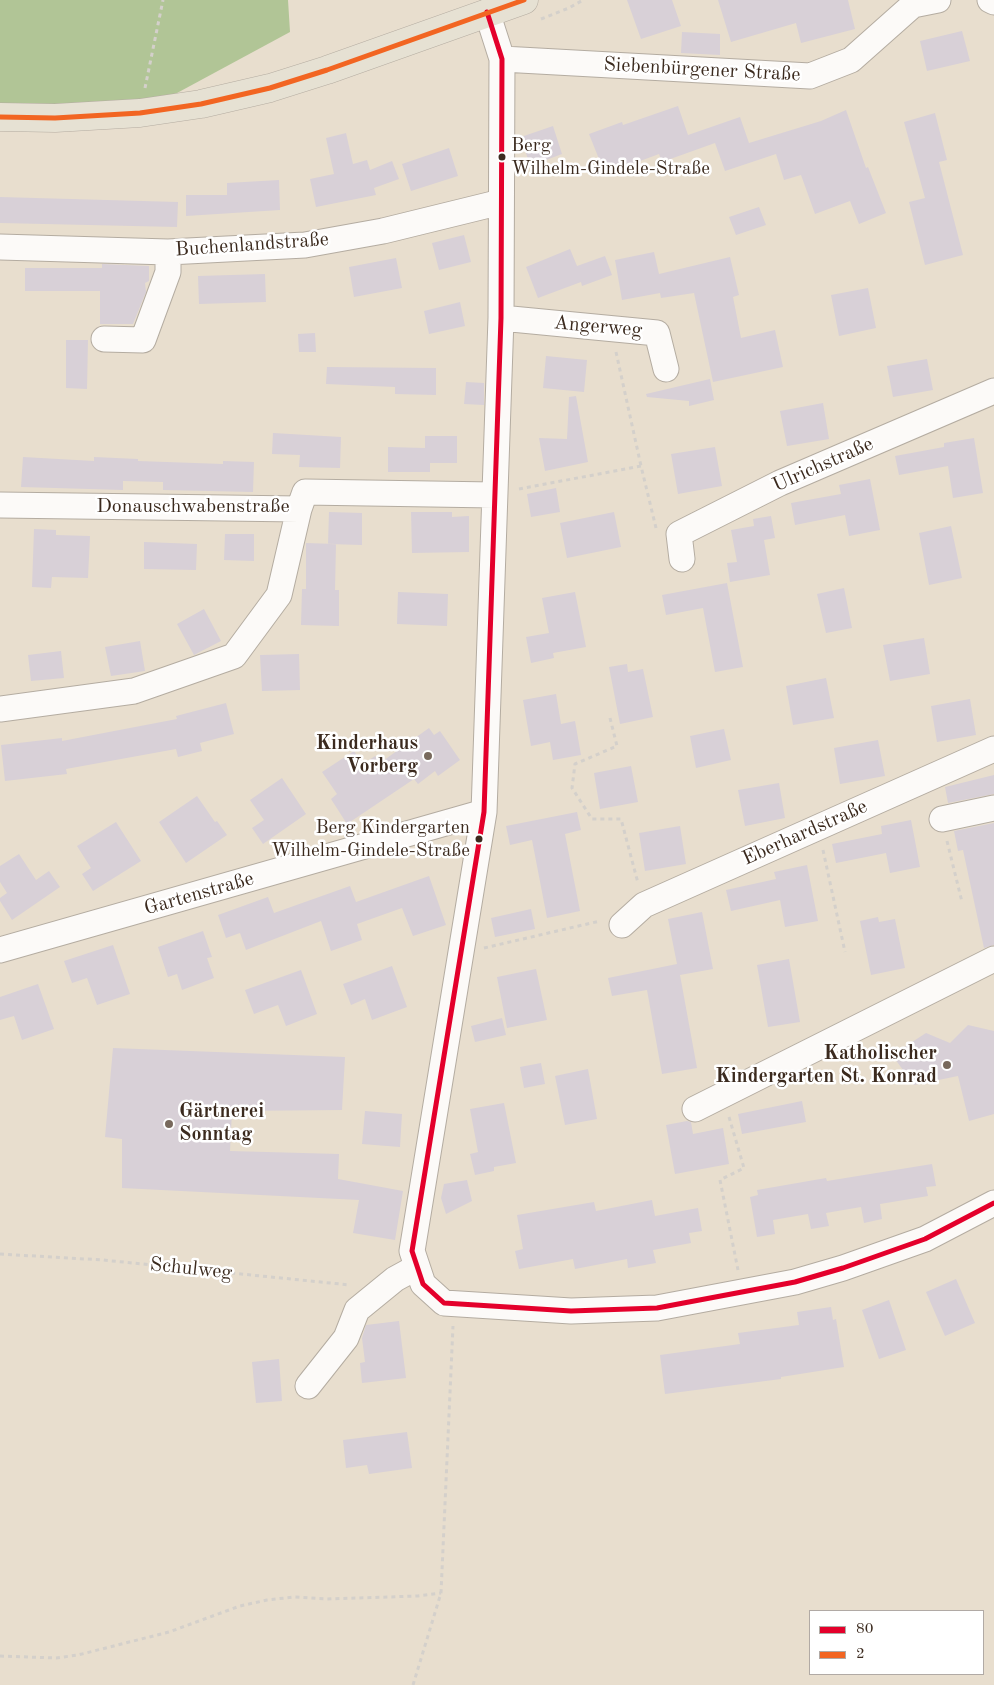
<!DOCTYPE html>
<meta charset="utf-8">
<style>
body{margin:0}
#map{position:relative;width:994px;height:1685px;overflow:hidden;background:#e8dece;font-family:"Old Standard TT",serif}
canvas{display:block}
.legend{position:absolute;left:809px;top:1610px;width:175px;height:65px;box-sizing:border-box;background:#fff;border:1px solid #b1aaa5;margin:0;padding:6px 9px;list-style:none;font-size:15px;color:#3b2a1e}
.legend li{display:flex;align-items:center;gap:10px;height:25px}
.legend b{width:25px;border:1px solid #b1aaa5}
</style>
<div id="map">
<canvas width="994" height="1685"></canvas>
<ul class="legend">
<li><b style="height:6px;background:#e4002b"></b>80</li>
<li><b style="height:6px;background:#f26522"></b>2</li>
</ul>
</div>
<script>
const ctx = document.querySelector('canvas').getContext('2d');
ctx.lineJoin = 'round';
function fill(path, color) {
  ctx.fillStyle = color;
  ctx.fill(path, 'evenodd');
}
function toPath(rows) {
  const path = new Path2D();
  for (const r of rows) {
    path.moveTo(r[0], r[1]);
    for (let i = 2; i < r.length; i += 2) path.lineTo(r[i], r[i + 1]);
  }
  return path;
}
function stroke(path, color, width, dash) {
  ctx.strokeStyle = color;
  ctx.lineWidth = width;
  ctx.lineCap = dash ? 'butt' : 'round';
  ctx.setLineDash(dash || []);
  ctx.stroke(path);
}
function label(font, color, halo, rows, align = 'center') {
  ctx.font = font + ' "Old Standard TT",serif';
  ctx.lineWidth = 5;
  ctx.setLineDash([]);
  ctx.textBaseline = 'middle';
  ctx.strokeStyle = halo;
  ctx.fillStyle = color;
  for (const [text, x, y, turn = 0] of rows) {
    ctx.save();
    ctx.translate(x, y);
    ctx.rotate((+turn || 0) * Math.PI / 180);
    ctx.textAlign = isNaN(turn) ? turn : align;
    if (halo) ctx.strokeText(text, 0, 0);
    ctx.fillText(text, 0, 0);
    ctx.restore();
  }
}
fill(toPath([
 [0,0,288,0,290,32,140,113,0,117]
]), '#b1c596');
fill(toPath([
 [627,0,672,0,681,26,641,39],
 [718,0,848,0,855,29,801,43,796,23,731,42],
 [962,31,970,61,927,71,920,41],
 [682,32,720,34,720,55,681,53],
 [678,106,688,135,740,117,749,143,821,121,846,110,866,168,868,167,886,213,859,224,850,201,815,214,801,175,784,180,776,154,725,171,715,143,662,162,659,154,605,174,589,134,622,122,623,125],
 [935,113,947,160,939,162,963,255,925,265,909,202,925,198,904,122],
 [553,126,562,154,530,166,521,137],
 [346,133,353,164,367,160,370,170,392,161,399,179,374,188,376,195,316,207,310,179,334,174,326,138],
 [449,148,458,176,411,191,402,164],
 [279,180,280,210,186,216,186,195,227,195,227,183],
 [0,197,178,202,177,227,0,223],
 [759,207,766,225,736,235,729,217],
 [464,235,471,262,439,270,432,243],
 [570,249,577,266,605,256,612,275,582,286,581,282,538,298,526,267],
 [654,252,659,274,730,257,739,295,733,297,741,338,775,330,783,367,713,382,694,293,661,298,660,293,622,300,615,260],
 [396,258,402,288,354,297,349,267],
 [102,264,149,266,149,281,145,283,146,292,133,324,100,324,100,291,25,291,25,268,102,268],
 [265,274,266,302,199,304,198,276],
 [868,288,876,328,839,336,831,295],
 [460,302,465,326,429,334,424,311],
 [315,333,316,352,299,352,298,334],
 [66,340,88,340,87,389,66,388],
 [546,356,587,360,584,392,543,388],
 [927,359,933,390,893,397,887,366],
 [327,367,436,368,436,395,395,394,395,387,326,384],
 [710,379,714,400,689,406,689,401,647,397,646,394],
 [466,382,484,383,484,405,464,404],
 [576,396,588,462,545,471,539,438,567,439,569,397],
 [823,403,829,439,787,446,780,411],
 [273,433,341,437,340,468,299,467,300,455,272,454],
 [425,436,457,436,457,463,430,463,430,472,388,472,388,447,425,448],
 [974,438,983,493,953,498,948,466,899,475,895,456,944,447,944,443],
 [715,447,722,486,678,494,671,454],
 [23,457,94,461,94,457,138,459,138,461,223,464,223,461,254,462,253,492,163,490,163,482,123,481,123,490,21,487],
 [870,479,880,530,849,536,845,515,795,525,791,503,841,494,839,485],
 [556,488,560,512,531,517,527,494],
 [329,512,362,513,362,545,328,544],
 [411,512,452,512,452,517,469,516,469,552,412,553],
 [614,512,621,547,567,558,560,523],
 [771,516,775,538,764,540,770,575,730,582,727,563,737,562,731,530,754,526,753,519],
 [951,526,962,578,929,585,919,533],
 [34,529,56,530,56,535,90,536,88,578,52,577,51,588,32,587],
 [225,534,254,534,254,561,224,560],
 [144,542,197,544,196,570,144,569],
 [306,543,336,544,335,590,339,590,339,626,301,625,302,589,306,589],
 [727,583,743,667,715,672,703,608,666,615,662,595],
 [844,588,852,628,826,633,817,594],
 [398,592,448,594,447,626,397,624],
 [575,592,586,647,553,653,554,658,531,663,526,637,549,633,542,598],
 [204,609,221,641,194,655,177,624],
 [924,638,930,674,890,681,883,645],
 [140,641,145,671,111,676,105,647],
 [61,651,64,678,31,681,28,655],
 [299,654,300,690,262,691,260,655],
 [627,664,628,672,643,669,653,717,620,724,609,667],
 [826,678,834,718,793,725,786,686],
 [556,694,561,724,575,721,581,755,553,760,550,742,531,746,523,700],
 [970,699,976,735,937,742,931,706],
 [226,703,234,734,200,743,202,751,178,757,176,749,66,769,67,774,5,781,1,745,62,738,62,741,177,719,176,716],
 [429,728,434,735,440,731,460,760,438,776,435,771,418,784,414,779,347,824,331,799,337,794,322,772,354,751,363,764,375,756,380,763],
 [724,729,731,760,696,768,690,736],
 [878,740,885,776,840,784,834,748],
 [631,766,638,802,600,809,594,773],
 [994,775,994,794,948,803,945,787],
 [282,778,306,814,263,844,252,828,264,820,250,800],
 [779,783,785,818,745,826,738,790],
 [197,796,215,822,217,821,227,835,186,863,159,822],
 [577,812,581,830,565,834,580,911,547,918,532,840,510,845,506,826],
 [911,820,920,867,890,873,886,853,836,863,832,844,882,834,881,826],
 [116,822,141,861,93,891,82,874,91,868,77,846],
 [994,823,994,945,984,948,963,850,958,851,954,831],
 [680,826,686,864,645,871,639,833],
 [19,854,36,880,49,871,60,887,12,920,0,901,0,898,7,893,0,882,0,866],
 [807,865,818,921,785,927,780,900,731,911,726,890,776,879,774,872],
 [429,876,446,925,413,936,402,908,357,924,362,940,331,951,321,921,246,950,240,933,226,938,218,915,268,897,274,913,350,886,356,902],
 [531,909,535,929,495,937,491,918],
 [702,912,713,969,680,975,697,1068,662,1074,647,990,612,996,608,978,677,964,668,919],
 [878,917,879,922,895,919,905,968,871,975,860,921],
 [203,931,212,957,207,958,214,978,182,990,177,974,168,977,158,947],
 [113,945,130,994,97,1005,87,978,72,983,64,961],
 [789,959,800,1022,768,1027,757,965],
 [392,966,407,1007,372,1020,365,999,351,1005,343,984],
 [536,969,547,1020,507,1028,497,977],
 [301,970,317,1014,286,1026,278,1005,254,1014,245,990],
 [38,984,54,1029,22,1040,14,1016,0,1020,0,997],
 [502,1018,506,1035,475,1042,471,1026],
 [968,1025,994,1031,994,1114,969,1121,958,1076,914,1085,892,1055,926,1033,950,1043],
 [113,1048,345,1057,342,1110,232,1111,230,1151,339,1154,338,1179,403,1191,395,1240,353,1233,359,1200,122,1188,122,1139,105,1137],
 [541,1063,545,1084,524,1088,520,1067],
 [588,1069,597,1119,565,1125,555,1076],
 [802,1101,806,1122,742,1134,738,1114],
 [504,1103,516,1163,494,1167,494,1171,475,1175,470,1154,478,1152,470,1109],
 [365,1111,402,1114,400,1147,362,1144],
 [687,1121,691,1122,693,1134,723,1128,729,1164,675,1174,666,1125],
 [932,1164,936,1186,926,1187,928,1196,880,1204,882,1219,864,1223,861,1207,826,1213,829,1226,811,1229,808,1214,773,1220,775,1234,757,1237,750,1197,758,1195,757,1190,826,1178,827,1181],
 [467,1180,472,1201,446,1214,441,1198,444,1184],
 [652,1200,655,1216,698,1208,702,1231,689,1233,691,1243,653,1250,656,1263,628,1268,627,1259,575,1269,573,1259,519,1269,515,1251,523,1249,517,1215,594,1202,596,1211],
 [956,1279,975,1323,945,1336,926,1292],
 [889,1300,906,1350,879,1359,862,1310],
 [831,1307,833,1320,836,1319,844,1367,781,1377,781,1379,665,1394,660,1355,740,1344,738,1333,799,1325,797,1312],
 [399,1321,406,1378,362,1383,360,1363,365,1362,362,1338,366,1325],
 [279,1359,282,1401,256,1403,252,1362],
 [407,1432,412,1468,369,1474,367,1465,346,1468,343,1440]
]), '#d8d0d7');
const minor = toPath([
 [990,0,994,2],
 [487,12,502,59,501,318,484,812,412,1251,423,1284,444,1303,571,1311,657,1308,795,1282,843,1268,925,1239,994,1203],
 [502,59,810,76,851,60,913,5,938,0],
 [0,247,168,252,305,245,383,231,501,202],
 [501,318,657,333,666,369],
 [104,339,143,340,168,272,168,252],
 [0,505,299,509,305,492,494,495],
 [682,559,679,534,780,483,994,391],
 [0,709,134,691,234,656,279,595,299,509],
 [942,819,994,808],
 [622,925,644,905,994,749],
 [0,950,484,812],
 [695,1109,994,959],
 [308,1386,346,1338,357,1310,395,1279,417,1267]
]);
const major = toPath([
 [0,117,55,118,140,113,201,104,270,88,327,70,524,0]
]);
stroke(minor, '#b4aca1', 27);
stroke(major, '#b4aca1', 29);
stroke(toPath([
 [541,19,569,8,583,0],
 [145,88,163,0],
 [616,352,641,466],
 [519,489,641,466,656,528],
 [610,718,617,746,575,764,572,788,592,819,621,819,638,883],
 [947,841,962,902],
 [823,850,845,952],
 [484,948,600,921],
 [729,1117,744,1168,720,1180,738,1270],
 [0,1254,103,1260,350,1285],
 [0,1656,56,1658,78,1655,169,1632,240,1606,267,1600,294,1597,327,1599,418,1596,441,1593],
 [413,1685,441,1593,453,1326]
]), '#d4d0cb', 3, [4, 4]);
stroke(minor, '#fcfaf8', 25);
stroke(major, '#e6e1d3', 28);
stroke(toPath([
 [487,12,502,59,501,318,484,812,412,1251,423,1284,444,1303,571,1311,657,1308,795,1282,843,1268,925,1239,994,1203]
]), '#e4002b', 5);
stroke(toPath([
 [0,117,55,118,140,113,201,104,270,88,327,70,524,0]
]), '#f26522', 5);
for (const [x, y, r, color] of [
 [502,157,4.5,"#3b2a1e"],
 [428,756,5,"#78695c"],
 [479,839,4.5,"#3b2a1e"],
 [947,1065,5,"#78695c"],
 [169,1124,5,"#78695c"]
]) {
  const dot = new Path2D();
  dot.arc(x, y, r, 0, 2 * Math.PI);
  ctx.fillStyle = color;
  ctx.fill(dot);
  stroke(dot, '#fff', 2);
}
label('19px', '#3b2a1e', '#fff', [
 ["Berg",511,146],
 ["Wilhelm-Gindele-Straße",511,169],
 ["Berg Kindergarten",470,828,"right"],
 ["Wilhelm-Gindele-Straße",470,851,"right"]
], 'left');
label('20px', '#3b2a1e', '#fff', [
 ["Siebenbürgener Straße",702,70,3],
 ["Buchenlandstraße",252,245,-4],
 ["Angerweg",598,327,5],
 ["Ulrichstraße",823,465,-24],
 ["Donauschwabenstraße",193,507],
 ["Eberhardstraße",805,833,-24],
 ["Gartenstraße",199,894,-16],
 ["Schulweg",191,1269,6]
]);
label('bold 20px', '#3b2a1e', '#fff', [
 ["Kinderhaus",418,744],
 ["Vorberg",418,767],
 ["Katholischer",937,1054],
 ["Kindergarten St. Konrad",937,1077],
 ["Gärtnerei",179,1112,"left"],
 ["Sonntag",179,1135,"left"]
], 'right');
</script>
